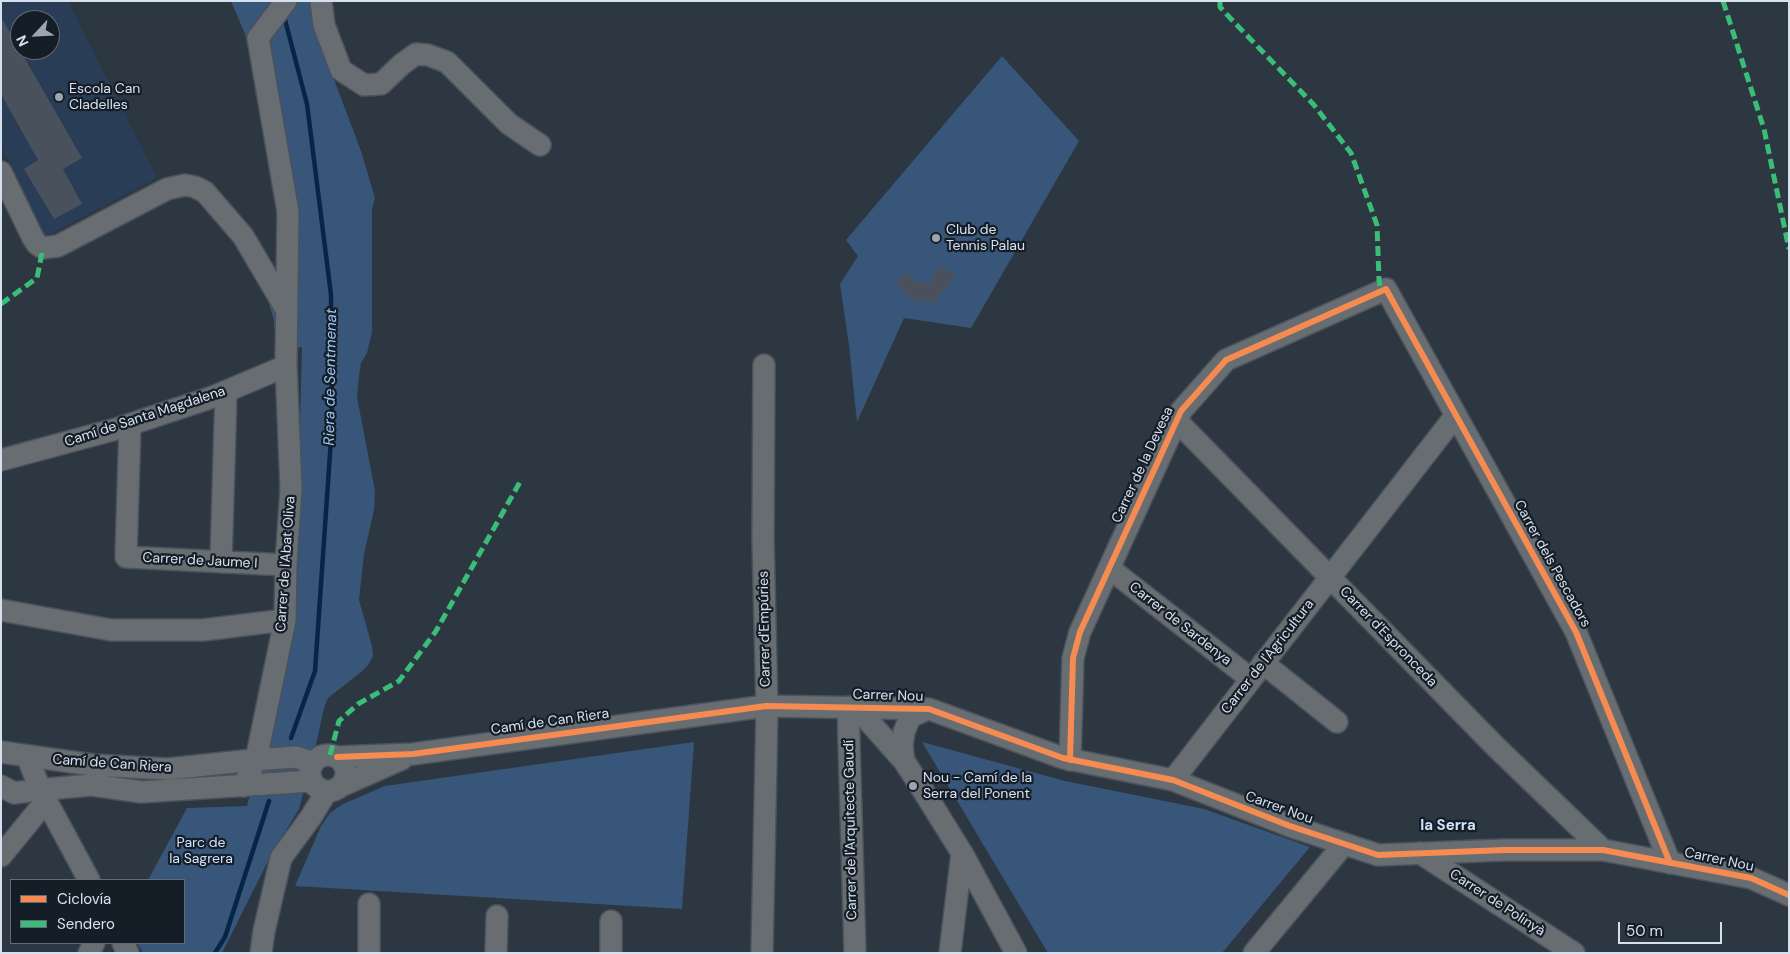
<!DOCTYPE html>
<meta charset="utf-8">
<style>
body{margin:0}
#map{position:relative;width:1790px;height:954px;overflow:hidden;background:#2d3742;font-family:"DM Sans",sans-serif}
canvas{display:block}
.frame{position:absolute;inset:0;border:2px solid #d6e1ef;pointer-events:none}
.legend{position:absolute;left:10px;top:879px;width:175px;height:65px;box-sizing:border-box;background:#151d27;border:1px solid #626b77;margin:0;padding:6px 9px;list-style:none;font-size:15px;color:#d6e1ef}
.legend li{display:flex;align-items:center;gap:10px;height:25px}
.legend b{width:25px;border:1px solid #626b77}
.north{position:absolute;left:10px;top:10px;width:50px;height:50px;box-sizing:border-box;background:#151d27;border:1px solid #626b77;border-radius:50%;rotate:245deg;font-size:14px;font-weight:700;line-height:20px;text-align:center;color:#d6e1ef}
.north::after{content:'';display:block;margin:auto;width:18px;height:22px;background:#9ba6b2;clip-path:polygon(50% 0,100% 100%,50% 72%,0 100%)}
.scale{position:absolute;left:1618px;top:922px;width:104px;height:22px;box-sizing:border-box;border:2px solid #d6e1ef;border-top:0;padding-left:6px;font-size:15px;line-height:18px;white-space:nowrap;color:#d6e1ef;-webkit-text-stroke:4px #151d27;paint-order:stroke}
</style>
<div id="map">
<canvas width="1790" height="954"></canvas>
<div class="frame"></div>
<ul class="legend">
<li><b style="height:6px;background:#f68b52"></b>Ciclovía</li>
<li><b style="height:6px;background:#3abd76"></b>Sendero</li>
</ul>
<div class="north">N</div>
<div class="scale">50 m</div>
</div>
<script>
const ctx = document.querySelector('canvas').getContext('2d');
ctx.lineJoin = 'round';
function fill(path, color) {
  ctx.fillStyle = color;
  ctx.fill(path, 'evenodd');
}
function toPath(rows) {
  const path = new Path2D();
  for (const r of rows) {
    if (r.length === 3) {
      path.moveTo(r[0] + r[2], r[1]);
      path.arc(r[0], r[1], r[2], 0, 2 * Math.PI);
      continue;
    }
    path.moveTo(r[0], r[1]);
    for (let i = 2; i < r.length; i += 2) path.lineTo(r[i], r[i + 1]);
  }
  return path;
}
function stroke(path, color, width, dash) {
  ctx.strokeStyle = color;
  ctx.lineWidth = width;
  ctx.lineCap = dash ? 'butt' : 'round';
  ctx.setLineDash(dash || []);
  ctx.stroke(path);
}
function label(font, color, halo, rows, align = 'center') {
  ctx.font = font + ' "DM Sans",sans-serif';
  ctx.lineWidth = 4.5;
  ctx.setLineDash([]);
  ctx.textBaseline = 'middle';
  ctx.strokeStyle = halo;
  ctx.fillStyle = color;
  for (const [text, x, y, turn = 0] of rows) {
    ctx.save();
    ctx.translate(x, y);
    ctx.rotate((+turn || 0) * Math.PI / 180);
    ctx.textAlign = isNaN(turn) ? turn : align;
    if (halo) ctx.strokeText(text, 0, 0);
    ctx.fillText(text, 0, 0);
    ctx.restore();
  }
}
fill(toPath([
 [1,1,68,1,157,178,45,237,1,145],
 [20,20,50,20,50,50,20,50]
]), '#293d56');
fill(toPath([
 [231,1,318,1,324,42,336,85,361,151,375,198,372,209,372,332,367,353,361,363,359,375,357,397,375,491,374,510,364,554,359,600,372,646,373,656,368,665,361,672,328,698,324,708,317,740,299,809,271,855,222,953,143,953,137,943,184,943,184,880,148,880,187,808,247,806,295,622,302,347,276,351,274,320,267,298,281,270,281,216,245,34],
 [1002,56,1079,141,971,328,904,318,857,422,849,345,840,284,858,256,846,240],
 [694,742,682,909,295,886,321,826,330,813,343,804,385,786],
 [922,742,1065,781,1204,809,1310,847,1222,953,1048,953]
]), '#385679');
stroke(toPath([
 [284,16,307,104,331,295,332,425,315,671,291,738],
 [215,953,225,937,269,801]
]), '#062647', 4.5);
fill(toPath([
 [1,17,82,158,63,169,82,204,54,219,24,169,38,160,1,94],
 [940,265,955,275,935,302,913,300,896,285,905,272,917,282,930,283]
]), '#49525c');
const minor = toPath([
 [321,1,324,25,341,70,364,85,381,84,402,64,416,54,428,55,447,62,509,124,540,145],
 [1,172,33,238,37,244,43,248,58,246,167,189,185,185,195,187,205,192,243,236,286,309],
 [1176,420,1496,747,1603,850],
 [130,425,126,557,286,565],
 [1,460,116,429,210,398,286,366],
 [221,562,226,392],
 [1109,568,1251,679],
 [1,610,111,630,203,630,285,620],
 [1263,663,1337,722],
 [848,707,855,953],
 [857,708,904,761,919,784,962,853,1016,953],
 [1,752,93,765,168,769,252,760,296,757,313,763],
 [328,773,18],
 [27,756,40,789,89,880],
 [337,757,413,754,766,706,929,709,1063,758,1173,780,1290,826,1378,855,1504,850,1603,850,1751,878,1789,895],
 [1070,760,1073,658,1080,632,1181,411,1226,360,1386,289,1576,632,1670,863],
 [904,761,902,746,904,732,910,717,928,709],
 [1173,780,1456,415],
 [1,786,14,793,36,790,92,785,141,792,312,781],
 [243,786,256,760,285,620,286,565,291,488,286,366,288,212,258,38,286,1],
 [341,786,402,759],
 [1420,853,1574,953],
 [1,856,46,801],
 [123,943,128,953],
 [89,953,94,943],
 [261,953,264,931,281,858,311,817,327,791],
 [369,953,369,904],
 [496,953,497,916],
 [611,953,611,921],
 [762,953,767,709,763,539,764,365],
 [950,953,962,853],
 [1254,953,1344,844]
]);
stroke(minor, '#4a525c', 24);
stroke(minor, '#686d72', 21);
stroke(toPath([
 [1220,1,1220,7,1232,20,1314,105,1351,153,1377,225,1379,280,1381,291],
 [1723,1,1764,129,1789,249],
 [1,304,37,278,43,248],
 [330,755,339,721,358,704,399,681,436,631,520,482]
]), '#3abd76', 5, [10, 5]);
stroke(toPath([
 [337,757,413,754,766,706,929,709,1063,758,1173,780,1290,826,1378,855,1504,850,1603,850,1751,878,1789,895],
 [1070,760,1073,658,1080,632,1181,411,1226,360,1386,289,1576,632,1670,863]
]), '#f68b52', 6);
for (const [x, y, r, color] of [
 [59,97,5,"#9ba6b2"],
 [936,238,5,"#9ba6b2"],
 [913,786,5,"#9ba6b2"]
]) {
  const dot = new Path2D();
  dot.arc(x, y, r, 0, 2 * Math.PI);
  ctx.fillStyle = color;
  ctx.fill(dot);
  stroke(dot, '#151d27', 2);
}
label('14px', '#d6e1ef', '#151d27', [
 ["Escola Can",69,89],
 ["Cladelles",69,105],
 ["Club de",946,230],
 ["Tennis Palau",946,246],
 ["Nou - Camí de la",923,778],
 ["Serra del Ponent",923,794]
], 'left');
label('14px', '#d6e1ef', '#151d27', [
 ["Camí de Santa Magdalena",145,417,-18],
 ["Carrer de la Devesa",1143,465,-65],
 ["Carrer de Jaume I",200,561,3],
 ["Carrer de l'Abat Oliva",286,564,-86],
 ["Carrer dels Pescadors",1552,564,61],
 ["Carrer de Sardenya",1180,624,38],
 ["Carrer d'Empúries",765,629,-91],
 ["Carrer d'Espronceda",1388,637,46],
 ["Carrer de l'Agricultura",1268,657,-52],
 ["Carrer Nou",888,696,2],
 ["Camí de Can Riera",550,722,-8],
 ["Camí de Can Riera",112,764,4],
 ["Carrer Nou",1279,808,20],
 ["Carrer de l'Arquitecte Gaudí",851,830,-91],
 ["Carrer Nou",1719,860,12],
 ["Carrer de Polinyà",1497,903,33]
]);
label('14px', '#cee3fe', '#151d27', [
 ["Parc de",201,843],
 ["la Sagrera",201,859]
]);
label('italic 15px', '#9cc7fa', '#151d27', [
 ["Riera de Sentmenat",331,377,-89]
]);
label('bold 15px', '#cce2fd', '#151d27', [
 ["la Serra",1448,826]
]);
</script>
